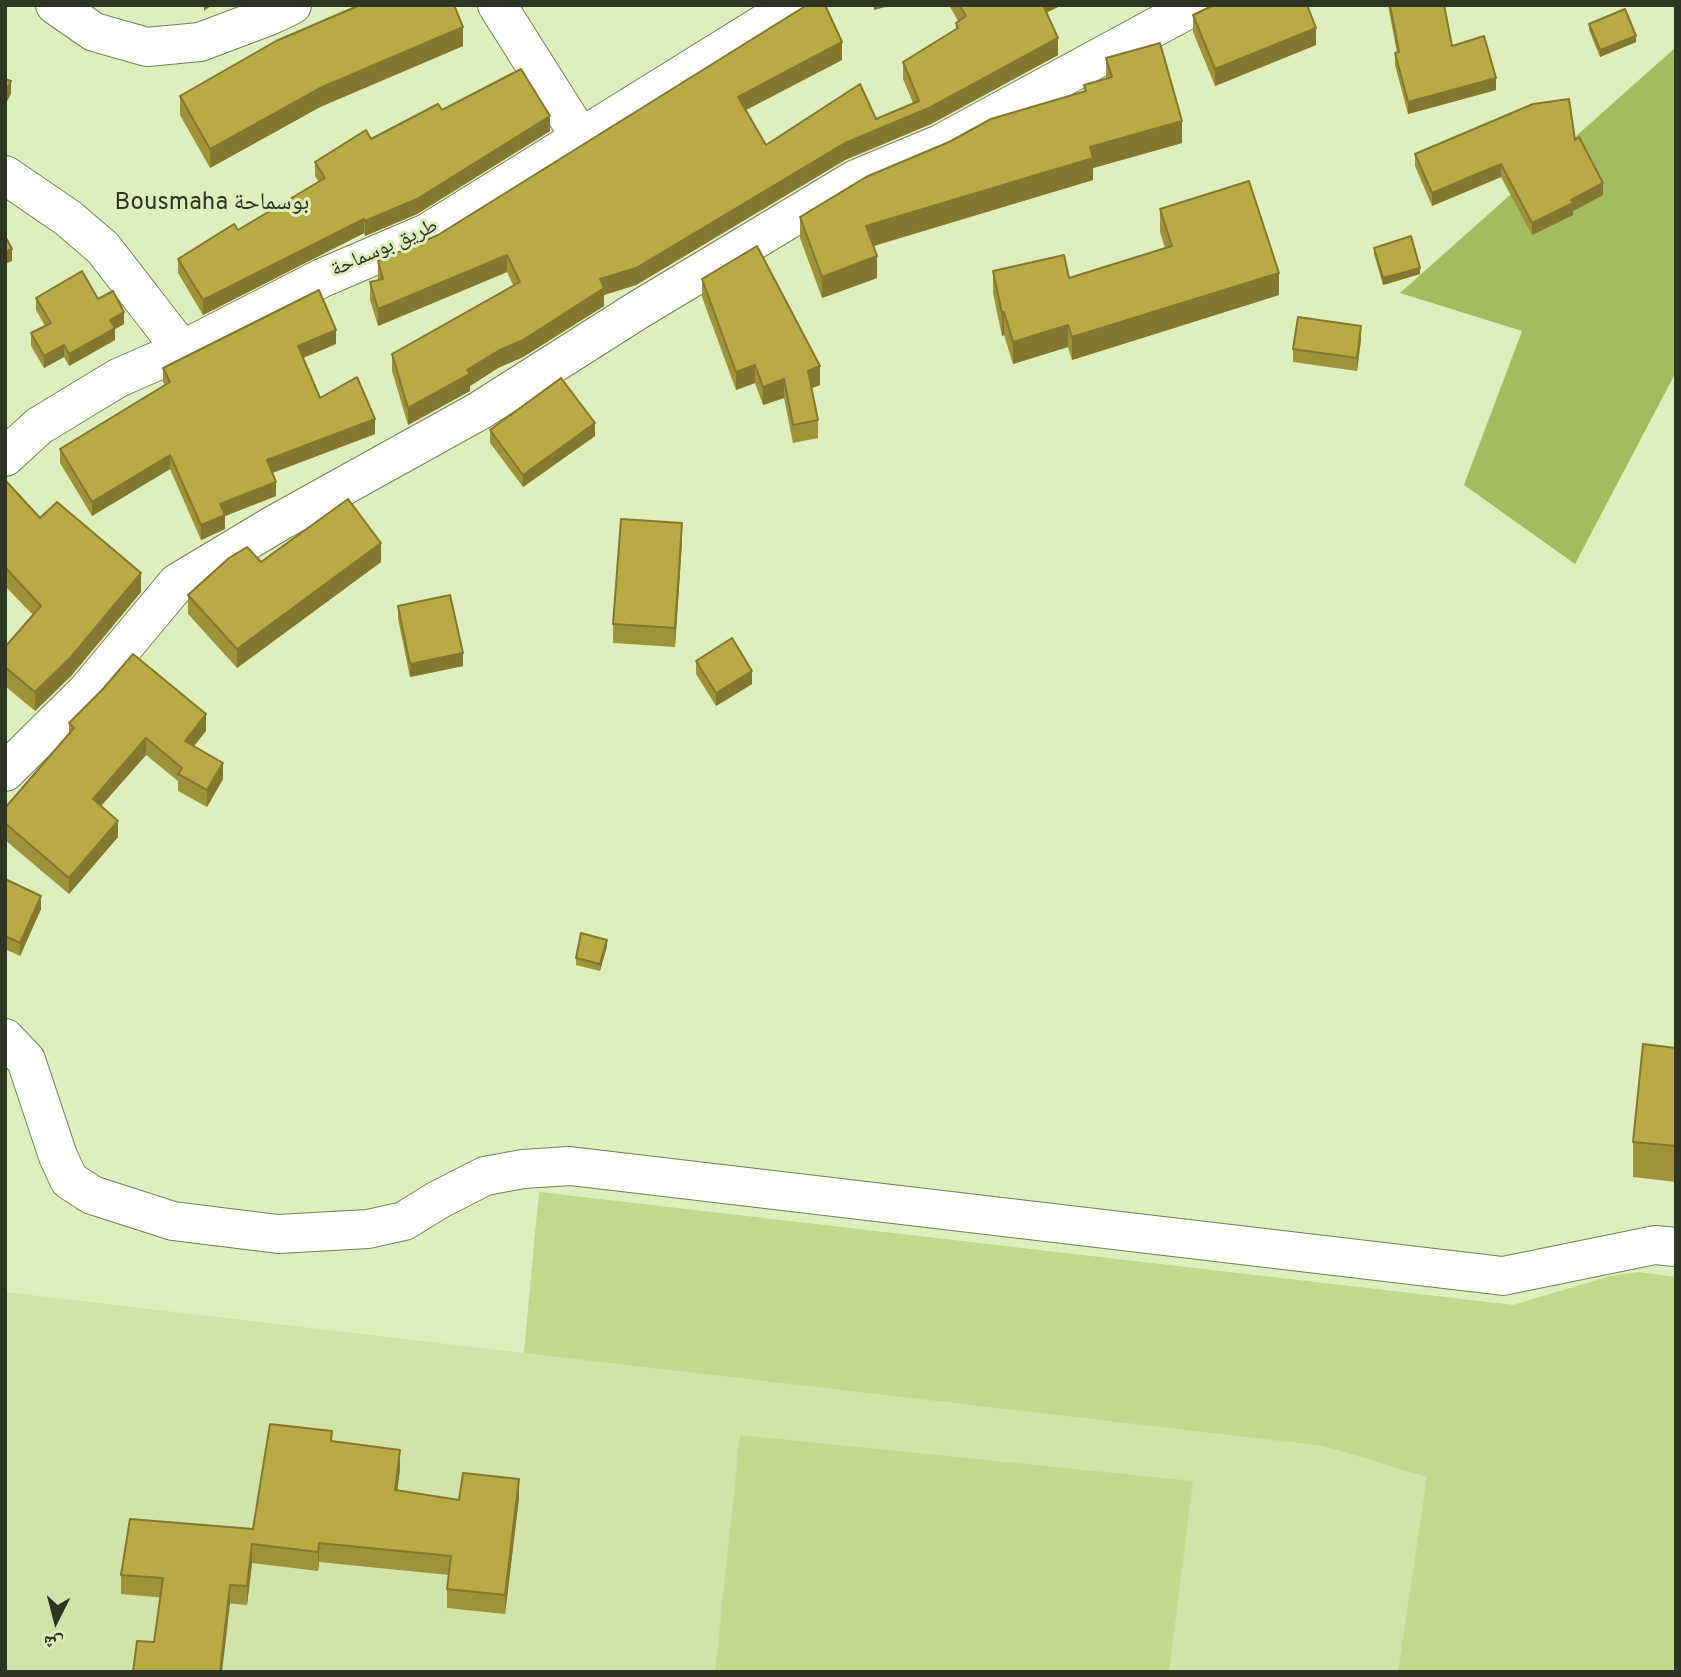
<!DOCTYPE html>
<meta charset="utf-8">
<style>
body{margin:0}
#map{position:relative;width:1681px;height:1677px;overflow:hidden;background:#dfeebd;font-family:Overpass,"Noto Naskh Arabic",sans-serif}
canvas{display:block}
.frame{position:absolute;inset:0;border:7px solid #2f3522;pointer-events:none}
.north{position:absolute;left:21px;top:1586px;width:70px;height:70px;-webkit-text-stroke:5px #dfeebd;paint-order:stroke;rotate:186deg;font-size:19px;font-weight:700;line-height:28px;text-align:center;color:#2f3522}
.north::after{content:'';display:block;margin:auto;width:24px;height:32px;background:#2f3522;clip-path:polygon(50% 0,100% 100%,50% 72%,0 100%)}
</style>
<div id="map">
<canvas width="1681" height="1677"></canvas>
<div class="frame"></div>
<div class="north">ش</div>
</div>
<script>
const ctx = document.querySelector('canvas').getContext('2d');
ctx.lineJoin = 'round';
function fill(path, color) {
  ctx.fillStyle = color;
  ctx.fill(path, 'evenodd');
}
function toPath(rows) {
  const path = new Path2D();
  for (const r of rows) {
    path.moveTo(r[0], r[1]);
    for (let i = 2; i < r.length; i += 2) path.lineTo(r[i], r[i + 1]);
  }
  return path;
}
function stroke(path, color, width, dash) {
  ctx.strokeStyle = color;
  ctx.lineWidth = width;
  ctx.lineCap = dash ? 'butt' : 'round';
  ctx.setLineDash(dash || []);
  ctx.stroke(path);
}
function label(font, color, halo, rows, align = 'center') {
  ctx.font = font + ' Overpass,"Noto Naskh Arabic",sans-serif';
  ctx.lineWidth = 6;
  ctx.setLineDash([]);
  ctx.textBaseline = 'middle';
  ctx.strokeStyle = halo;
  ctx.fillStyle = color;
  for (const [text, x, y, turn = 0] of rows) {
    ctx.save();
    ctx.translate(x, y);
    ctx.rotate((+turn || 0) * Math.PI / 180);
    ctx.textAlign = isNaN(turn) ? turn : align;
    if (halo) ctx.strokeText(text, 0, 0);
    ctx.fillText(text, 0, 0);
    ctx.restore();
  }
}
fill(toPath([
 [539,1192,1513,1305,1607,1277,1638,1272,1676,1277,1676,1672,5,1672,5,1292,524,1353]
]), '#d2e3aa');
fill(toPath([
 [539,1192,1513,1305,1607,1277,1638,1272,1676,1277,1676,1672,1398,1672,1427,1477,1324,1446,524,1353],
 [740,1435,1193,1481,1169,1672,715,1672]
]), '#c3d88d');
fill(toPath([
 [1676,47,1676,372,1575,564,1464,485,1522,331,1400,293]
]), '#a3bc5d');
const street = toPath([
 [55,5,94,32,147,47,200,42,269,16,292,5],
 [497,5,581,138],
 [5,175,68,218,103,248,182,350],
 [5,457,39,426,118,378,182,350,322,278,427,233,794,5],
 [5,772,87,691,177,583,277,523,479,411,638,310,856,179,940,144,1196,5],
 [5,1038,26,1060,58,1156,69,1180,92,1195,173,1221,278,1234,368,1229,404,1221,438,1200,485,1176,523,1169,570,1166,1503,1276,1655,1245,1676,1247]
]);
stroke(street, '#748154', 40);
stroke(street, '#fff', 38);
fill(toPath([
 [359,5,454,5,463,46,320,107,210,168,180,115,180,96],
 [949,5,1062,5,1046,13,1058,55,931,124,845,160,636,285,604,295,604,306,523,357,498,368,470,386,470,391,468,392,408,425,392,371,392,354,513,285,507,272,378,326,370,300,370,282,378,280,378,261,842,60,746,110,766,145,876,119,913,103,903,79,903,62,956,29,956,23,958,21],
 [1388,5,1444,5,1452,46,1496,90,1408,114,1395,65,1395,53,1397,53],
 [1193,15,1316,45,1215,86,1193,32],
 [1589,24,1636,42,1600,57,1589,30],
 [1106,58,1182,143,1093,168,1093,180,874,246,877,278,822,298,800,238,800,217,1084,91,1084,85,1106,79],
 [442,110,550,131,417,214,365,236,364,233,203,315,178,273,178,259,238,230,319,182,315,176,315,162],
 [1575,140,1603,195,1573,211,1573,215,1532,235,1501,177,1432,206,1415,166,1415,154],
 [1160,209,1279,295,1072,360,1068,347,1013,364,1004,335,1002,336,993,293,993,271,1069,278,1165,248,1160,232],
 [1374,248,1420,274,1383,285,1374,254],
 [702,279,820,385,812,388,818,420,818,438,793,443,784,398,763,405,755,383,736,390,702,297],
 [36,298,98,299,124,324,115,329,115,340,69,366,64,357,44,368,31,346,31,333,45,326,36,310],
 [1361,339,1357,371,1293,362,1293,349],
 [336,344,303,358,320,398,375,434,272,473,276,496,225,516,225,529,201,540,170,469,92,516,60,463,60,449,165,385,163,382,163,368],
 [490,430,595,436,523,487,490,443],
 [5,480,40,518,141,592,71,676,35,711,5,686,5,647,33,615,5,586],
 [682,542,675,647,613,643,613,624],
 [261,562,381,562,237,668,188,614,188,595],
 [398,606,463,666,410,677,398,619],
 [696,661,752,684,716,706,696,674],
 [69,723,206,731,194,746,223,779,207,807,178,791,178,781,146,755,101,806,118,837,69,894,5,840,5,808,69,734],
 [5,879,41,909,20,956,5,949],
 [607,946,600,971,576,965,576,958],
 [1676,1048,1676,1182,1633,1177,1633,1142],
 [332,1441,400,1469,397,1491,459,1500,519,1498,505,1614,447,1608,447,1589,449,1575,319,1562,318,1571,252,1563,247,1605,121,1594,121,1575,253,1529]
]), '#9f933a');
fill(toPath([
 [204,5,212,5,204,11],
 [874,5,893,5,874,10],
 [1039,5,1062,5,1039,16],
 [463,27,463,46,320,107,210,168,210,149,320,88],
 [1316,28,1316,45,1215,86,1215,69],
 [1636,36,1636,42,1600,57,1600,50],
 [1058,38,1058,55,931,124,845,160,636,285,604,295,604,306,523,357,498,368,470,386,470,391,408,425,408,408,467,370,600,279,845,143],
 [842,42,842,60,738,114,738,97],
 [1496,78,1496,90,1408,114,1408,102],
 [11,81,11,94,5,105,5,92],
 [550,116,550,131,417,214,365,236,365,221],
 [1182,121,1182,143,1093,168,1093,180,866,248,866,226,1090,147],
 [1501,164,1501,177,1432,206,1432,193],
 [1603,183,1603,195,1573,211,1573,215,1532,235,1532,223,1571,200],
 [364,219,364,233,203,315,203,300],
 [12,249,12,261,5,264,5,252],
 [507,255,507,272,378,326,378,309],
 [877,256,877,278,822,298,822,277],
 [1420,268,1420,274,1383,285,1383,278],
 [1279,273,1279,295,1072,360,1072,337],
 [124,312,124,324,115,329,115,340,69,366,69,354,110,320],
 [1004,312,1004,335,1002,336,1002,313],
 [1068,325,1068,347,1013,364,1013,342],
 [1361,326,1361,339,1357,371,1357,358],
 [336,330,336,344,298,360,298,346],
 [64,345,64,357,44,368,44,356],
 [755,365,755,383,736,390,736,372],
 [820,366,820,385,808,389,808,371],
 [784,379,784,398,763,405,763,387],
 [375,419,375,434,267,475,267,460],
 [595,423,595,436,523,487,523,475],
 [170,455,170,469,92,516,92,502],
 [276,482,276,496,225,516,225,529,201,540,201,525,220,504],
 [682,523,682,542,675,647,675,628],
 [381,543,381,562,237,668,237,649],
 [141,573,141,592,71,676,35,711,35,692],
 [463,653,463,666,410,677,410,664],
 [752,671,752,684,716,706,716,693],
 [206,714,206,731,185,757,185,741],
 [146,738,146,755,93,815,93,799],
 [223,763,223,779,207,807,207,790],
 [118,821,118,837,69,894,69,878],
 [41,896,41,909,20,956,20,943],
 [607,940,607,946,600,971,600,964],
 [400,1450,400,1469,395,1509,395,1490],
 [519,1479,519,1498,505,1614,505,1595],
 [319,1543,319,1562,318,1571,318,1552],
 [252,1544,252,1563,247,1605,247,1586],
 [230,1585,230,1604,222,1672,220,1672]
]), '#82782f');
const building = toPath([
 [360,5,454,5,463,27,320,88,210,149,180,96,276,41,360,5],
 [807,5,825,5,842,42,738,97,766,145,860,84,876,119,919,101,903,62,958,28,956,23,966,16,959,5,1043,5,1058,38,931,107,845,143,636,268,600,279,604,288,523,340,498,351,467,370,470,374,468,375,408,408,392,354,520,282,507,255,378,309,370,282,383,279,378,261,438,235,807,5],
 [1214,5,1307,5,1316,28,1215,69,1193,15,1214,5],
 [1390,5,1444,5,1452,46,1484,36,1496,78,1408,102,1395,53,1399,52,1390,5],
 [1625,9,1636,36,1600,50,1589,24,1625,9],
 [1160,43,1182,121,1090,147,1093,158,866,226,877,256,822,277,800,217,866,177,949,142,991,119,1086,91,1084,85,1112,77,1106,58,1160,43],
 [521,69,550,116,417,199,365,221,364,219,203,300,178,259,234,224,238,230,325,178,315,162,366,130,371,139,438,104,442,110,521,69],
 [5,79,11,81,5,92,5,79],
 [1569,99,1575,140,1579,137,1603,183,1571,200,1573,203,1532,223,1501,164,1432,193,1415,154,1533,104,1569,99],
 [1249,181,1279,273,1072,337,1068,325,1013,342,1004,312,1002,313,993,271,1064,255,1069,278,1172,246,1160,209,1249,181],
 [5,236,12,249,5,252,5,236],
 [1411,236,1420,268,1383,278,1374,248,1411,236],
 [757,246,820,366,808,371,818,420,793,425,784,379,763,387,755,365,736,372,702,279,757,246],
 [82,271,98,299,113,291,124,312,110,320,115,328,69,354,64,345,44,356,31,333,51,323,36,298,82,271],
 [319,290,336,330,298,346,320,398,357,377,375,419,267,460,276,482,220,504,225,515,201,525,170,455,92,502,60,449,170,382,163,368,319,290],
 [1298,317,1361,326,1357,358,1293,349,1298,317],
 [561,378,595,423,523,475,490,430,561,378],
 [5,480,40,518,57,502,141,573,71,657,35,692,5,667,5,647,41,606,5,567,5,480],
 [348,499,381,543,237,649,188,595,229,558,247,547,261,562,348,499],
 [621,519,682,523,675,628,613,624,621,519],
 [450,595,463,653,410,664,398,606,450,595],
 [732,638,752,671,716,693,696,661,732,638],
 [133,654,206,714,185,741,223,763,207,790,178,774,182,768,146,738,93,799,118,821,69,878,5,823,5,808,74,728,69,723,102,690,133,654],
 [5,879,41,896,20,943,5,936,5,879],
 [581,933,607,940,600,964,576,958,581,933],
 [1643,1044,1676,1048,1676,1146,1633,1142,1643,1044],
 [270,1424,332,1431,331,1441,400,1450,395,1490,459,1500,463,1473,519,1479,505,1595,447,1589,451,1556,319,1543,318,1552,252,1544,247,1586,230,1585,220,1672,133,1672,137,1641,154,1642,163,1578,121,1575,130,1519,253,1529,270,1424]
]);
fill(building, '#b9ab43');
stroke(building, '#82782f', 2);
label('21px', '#2f3522', '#dfeebd', [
 ["طريق بوسماحة",385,249,-24]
]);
label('24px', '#2f3522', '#dfeebd', [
 ["Bousmaha بوسماحة",212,204]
]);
</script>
